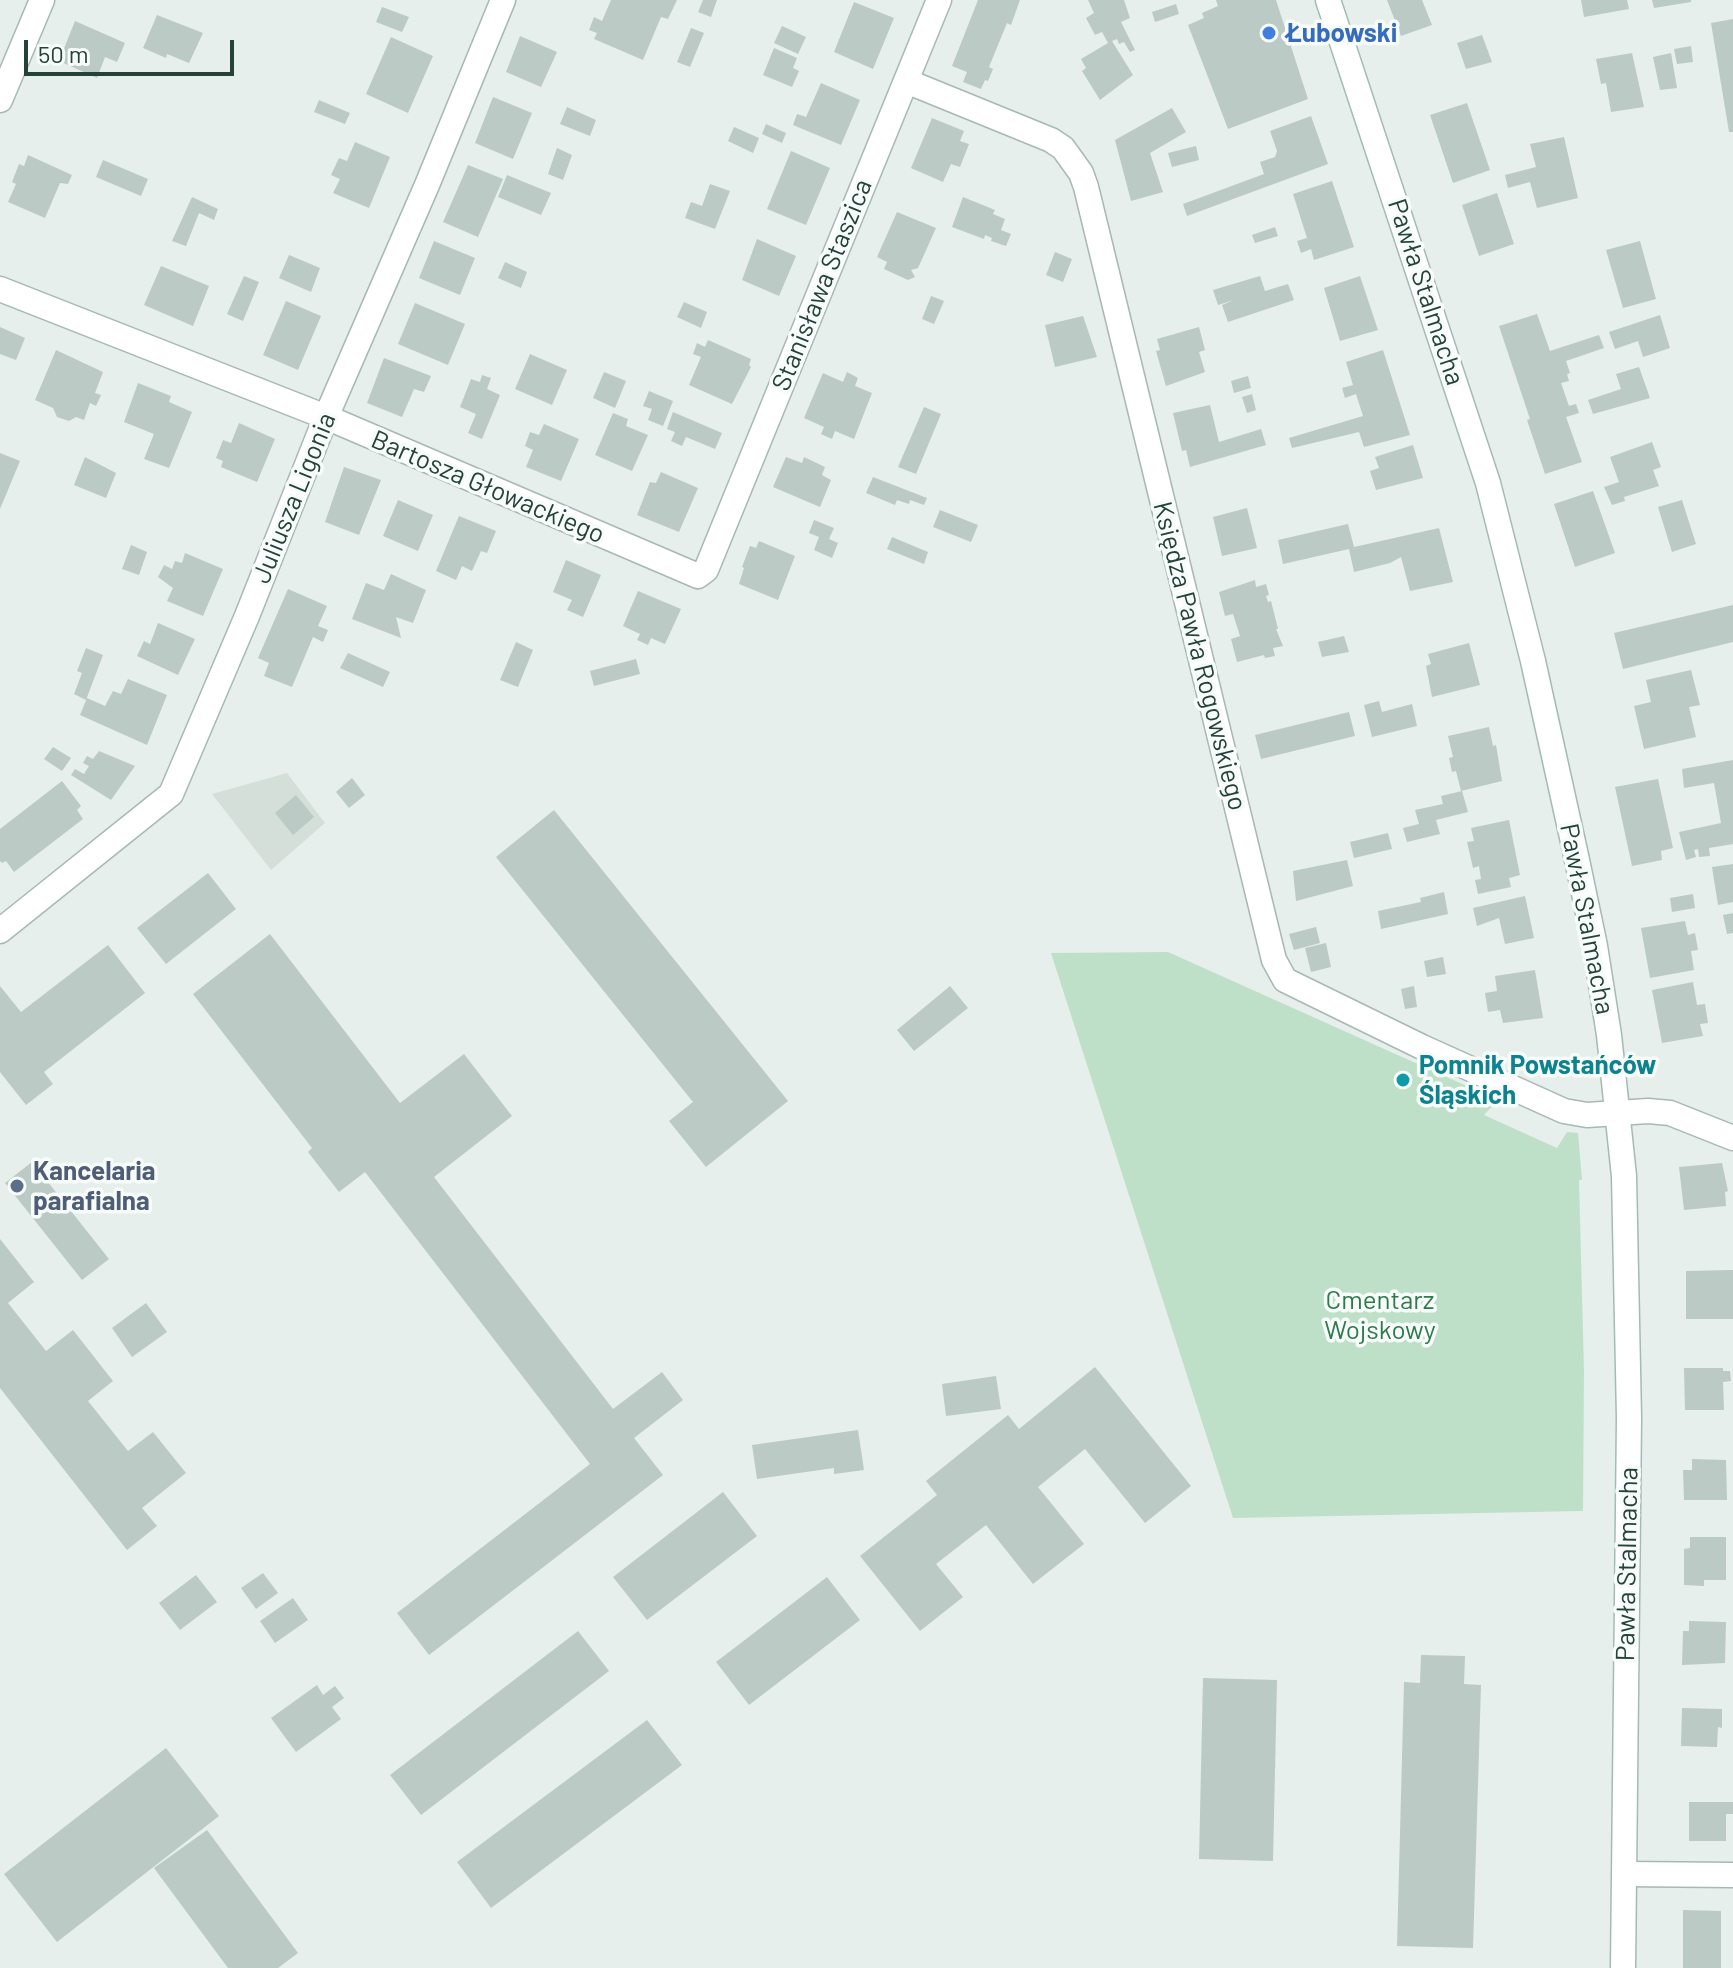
<!DOCTYPE html>
<meta charset="utf-8">
<style>
body{margin:0}
#map{position:relative;width:1733px;height:1968px;overflow:hidden;background:#e6efeb;font-family:Barlow,sans-serif}
canvas{display:block}
.scale{position:absolute;left:24px;top:40px;width:210px;height:36px;box-sizing:border-box;border:4px solid #24423a;border-top:0;padding-left:10px;font-size:24px;line-height:28px;white-space:nowrap;color:#24423a;-webkit-text-stroke:6px #f7fbf9;paint-order:stroke}
</style>
<div id="map">
<canvas width="1733" height="1968"></canvas>
<div class="scale">50 m</div>
</div>
<script>
const ctx = document.querySelector('canvas').getContext('2d');
ctx.lineJoin = 'round';
function fill(path, color) {
  ctx.fillStyle = color;
  ctx.fill(path, 'evenodd');
}
function toPath(rows) {
  const path = new Path2D();
  for (const r of rows) {
    path.moveTo(r[0], r[1]);
    for (let i = 2; i < r.length; i += 2) path.lineTo(r[i], r[i + 1]);
  }
  return path;
}
function stroke(path, color, width, dash) {
  ctx.strokeStyle = color;
  ctx.lineWidth = width;
  ctx.lineCap = dash ? 'butt' : 'round';
  ctx.setLineDash(dash || []);
  ctx.stroke(path);
}
function label(font, color, halo, rows, align = 'center') {
  ctx.font = font + ' Barlow,sans-serif';
  ctx.lineWidth = 7;
  ctx.setLineDash([]);
  ctx.textBaseline = 'middle';
  ctx.strokeStyle = halo;
  ctx.fillStyle = color;
  for (const [text, x, y, turn = 0] of rows) {
    ctx.save();
    ctx.translate(x, y);
    ctx.rotate((+turn || 0) * Math.PI / 180);
    ctx.textAlign = isNaN(turn) ? turn : align;
    if (halo) ctx.strokeText(text, 0, 0);
    ctx.fillText(text, 0, 0);
    ctx.restore();
  }
}
fill(toPath([
 [287,773,325,823,271,870,212,794]
]), '#d4dfda');
fill(toPath([
 [1168,952,1498,1100,1484,1115,1557,1148,1567,1132,1578,1133,1582,1180,1579,1180,1584,1372,1583,1511,1233,1518,1051,953]
]), '#bfe0c8');
fill(toPath([
 [611,0,677,0,668,19,661,17,643,60,594,39,597,33,589,30,594,17,602,21],
 [703,0,717,0,711,17,698,12],
 [978,0,1020,0,1011,25,1007,23,989,67,993,69,988,81,985,80,981,89,963,82,967,72,952,66],
 [1088,0,1124,0,1130,18,1121,22,1135,50,1130,52,1124,42,1119,44,1117,39,1112,41,1133,75,1100,100,1082,71,1086,68,1081,59,1108,43,1102,32,1095,35,1086,18,1094,13],
 [1216,0,1276,0,1308,99,1228,129,1188,25,1204,18,1202,13,1218,6],
 [1387,0,1422,0,1432,25,1401,36],
 [1581,0,1627,0,1629,9,1584,17],
 [1652,0,1691,0,1691,2,1654,8],
 [854,2,894,18,873,69,834,52],
 [1176,4,1179,14,1155,22,1152,12],
 [382,7,409,17,402,32,376,22],
 [157,15,203,33,189,63,167,54,166,58,143,48],
 [1733,19,1733,132,1729,132,1711,23],
 [75,21,125,43,117,62,105,57,97,78,59,61],
 [782,26,806,37,798,54,774,43],
 [691,28,704,33,690,67,677,62],
 [1482,35,1492,62,1466,69,1457,43],
 [520,36,557,52,541,87,506,72],
 [391,37,433,56,408,113,366,94],
 [1691,46,1693,62,1677,64,1674,49],
 [774,48,797,58,793,68,799,71,792,87,763,75],
 [1632,53,1644,107,1611,112,1606,83,1601,84,1596,59],
 [1671,53,1677,88,1660,90,1653,57],
 [821,83,860,100,841,145,793,125,797,114,806,117],
 [493,97,532,113,513,159,475,143],
 [319,100,350,113,345,124,314,112],
 [1467,103,1490,170,1453,183,1430,115],
 [567,107,596,120,590,136,560,124],
 [1172,108,1186,132,1150,153,1163,192,1131,201,1115,140],
 [1311,116,1328,164,1187,216,1183,204,1264,174,1260,162,1275,157,1277,151,1270,131],
 [932,118,964,131,960,141,969,144,960,167,951,164,943,182,911,168],
 [766,124,786,133,782,143,762,134],
 [734,127,759,138,753,153,728,141],
 [1564,137,1578,198,1537,208,1530,182,1508,188,1505,175,1536,167,1530,144],
 [355,142,390,157,369,208,333,193,340,179,331,175,339,158,347,161],
 [1196,146,1199,160,1172,167,1168,153],
 [557,148,572,155,563,180,548,174],
 [791,151,830,168,806,225,767,209],
 [28,155,72,175,68,184,60,183,45,218,8,202,16,184,12,182,19,164,24,166],
 [103,160,148,179,141,196,96,177],
 [468,165,503,179,478,237,443,222],
 [507,175,551,193,541,215,498,197],
 [1332,181,1354,247,1314,260,1311,249,1301,253,1297,241,1307,238,1293,194],
 [710,184,730,191,715,229,685,218,691,202,702,206],
 [1497,193,1514,244,1479,256,1462,205],
 [192,197,218,209,214,220,199,213,186,246,172,241],
 [963,197,995,210,993,214,1005,219,1001,230,1011,234,1006,246,991,241,992,238,985,235,984,239,952,227],
 [897,212,936,228,918,268,911,270,915,277,908,280,884,269,887,262,877,257],
 [1275,227,1278,236,1255,243,1252,235],
 [757,239,796,256,779,296,742,280],
 [434,241,475,258,460,295,419,278],
 [1640,241,1656,299,1623,308,1606,250],
 [1055,252,1072,259,1063,282,1046,275],
 [289,255,320,268,311,292,279,278],
 [505,262,527,272,521,288,498,278],
 [161,266,209,286,193,326,144,305],
 [244,276,259,282,243,321,227,314],
 [1260,276,1265,291,1288,284,1294,300,1228,322,1222,305,1234,300,1218,305,1213,290],
 [1360,276,1378,330,1340,341,1324,288],
 [931,296,944,301,934,324,922,319],
 [286,301,321,316,298,370,263,355],
 [684,302,707,312,701,328,677,317],
 [415,303,465,324,448,365,398,344],
 [1537,314,1550,351,1599,335,1604,348,1566,361,1570,373,1567,374,1569,381,1561,383,1569,406,1576,404,1579,413,1566,417,1582,462,1545,474,1527,420,1530,419,1499,326],
 [1660,315,1670,348,1643,357,1638,341,1615,349,1609,332],
 [1083,316,1097,357,1055,367,1045,325],
 [0,327,25,338,16,360,0,354],
 [1199,327,1205,350,1199,352,1205,372,1166,386,1156,351,1160,350,1157,339],
 [708,340,751,359,749,365,751,367,732,404,689,385,701,357,693,354,697,343,705,347],
 [56,350,103,372,95,393,101,395,96,406,90,403,84,420,76,417,69,421,57,417,53,408,35,400],
 [1383,350,1410,435,1364,447,1359,432,1292,448,1289,438,1363,416,1356,394,1345,398,1342,388,1353,385,1346,362],
 [530,354,567,370,552,405,515,389],
 [384,358,431,376,424,392,414,389,402,417,367,403],
 [1639,367,1650,398,1593,414,1588,400,1621,389,1616,374],
 [604,372,626,381,615,408,593,398],
 [847,372,858,378,855,386,872,393,854,439,835,431,832,439,821,434,824,427,804,418,823,373,843,382],
 [482,375,491,378,487,389,500,395,482,439,468,433,476,414,460,407,471,379,480,382],
 [1248,376,1251,388,1234,393,1231,381],
 [138,383,171,396,169,402,192,412,169,468,144,459,154,434,124,422],
 [649,391,673,401,663,426,648,420,652,409,643,406],
 [1252,394,1256,410,1247,413,1242,397],
 [1210,405,1219,442,1261,429,1266,445,1190,467,1186,450,1182,451,1173,413],
 [924,407,941,414,916,474,898,467],
 [673,412,722,433,715,449,686,437,682,446,671,441,675,432,667,429],
 [613,413,628,419,626,426,648,435,632,471,595,455],
 [239,423,275,439,257,482,221,467,223,461,216,458,223,440,231,443],
 [544,424,579,439,561,481,526,467,533,450,525,446,530,432,539,435],
 [1652,442,1661,467,1653,470,1659,486,1624,497,1625,501,1612,505,1604,487,1619,482,1610,457],
 [1413,445,1423,478,1376,490,1370,471,1379,468,1375,457],
 [0,453,20,461,0,509],
 [85,457,116,473,106,498,74,485],
 [786,457,802,463,804,457,825,467,822,475,831,480,820,507,773,487],
 [344,467,381,480,359,535,325,522],
 [661,472,698,488,679,532,637,515,650,482,656,483],
 [873,477,927,498,924,505,910,500,909,504,897,500,895,505,866,493],
 [1593,491,1615,553,1575,567,1554,504],
 [398,500,433,515,418,551,383,536],
 [1682,500,1696,544,1672,552,1658,507],
 [1247,508,1257,548,1222,556,1213,517],
 [940,510,978,525,971,542,933,527],
 [459,516,496,531,487,553,481,551,472,571,462,566,456,580,436,571],
 [814,520,834,528,829,539,838,543,832,558,814,550,819,537,809,533],
 [1348,524,1354,547,1439,528,1453,582,1410,591,1401,557,1390,563,1354,572,1349,549,1283,564,1278,540],
 [892,537,928,552,924,564,887,549],
 [759,541,795,556,778,600,739,584,744,568,742,567,750,546,756,548],
 [131,545,147,552,139,575,122,569],
 [185,553,223,569,203,616,167,601,173,588,158,577,164,565,172,569,175,561,182,563],
 [566,560,601,575,583,617,567,610,572,600,553,592],
 [391,574,426,590,413,623,396,617,401,638,352,619,366,583,384,590],
 [1255,580,1256,587,1266,584,1269,595,1266,596,1268,602,1271,601,1278,629,1276,629,1283,646,1273,648,1275,656,1265,658,1264,655,1237,662,1231,639,1240,636,1233,614,1225,616,1219,592],
 [288,589,327,606,318,626,328,630,323,642,313,637,292,687,264,676,269,663,258,658],
 [638,591,681,609,665,644,651,638,648,645,637,640,640,634,623,626],
 [1733,605,1733,642,1623,669,1614,633],
 [158,623,195,639,178,675,137,656,144,641,150,644],
 [1344,636,1349,652,1322,657,1318,642],
 [516,642,533,650,518,687,500,680],
 [1469,643,1480,685,1432,697,1426,666,1431,664,1428,654],
 [86,648,103,655,86,700,74,694,82,673,77,671],
 [348,653,390,672,383,687,340,668],
 [636,659,640,674,594,686,590,671],
 [1691,670,1700,705,1689,707,1696,737,1644,749,1634,706,1651,702,1646,680],
 [128,679,167,695,147,745,80,715,87,698,105,706,113,691,121,694],
 [1379,701,1382,712,1412,704,1417,726,1372,737,1364,705],
 [1349,712,1355,736,1261,759,1255,735],
 [1489,727,1493,746,1496,745,1502,781,1461,791,1456,771,1452,772,1449,758,1453,757,1448,736],
 [53,747,71,758,62,771,44,759],
 [99,751,135,766,111,800,71,775,75,769,84,774,89,766,83,763,87,756,93,759],
 [1733,760,1733,844,1709,848,1710,856,1699,857,1698,849,1694,850,1696,857,1686,860,1679,832,1721,823,1714,783,1684,788,1682,769],
 [352,778,365,795,349,808,336,792],
 [1658,779,1673,848,1661,851,1662,860,1632,866,1615,787],
 [62,781,81,806,77,810,83,819,14,872,6,861,2,863,0,861,0,829],
 [1462,791,1468,812,1436,820,1440,834,1407,842,1403,828,1419,824,1415,810,1443,804,1441,796],
 [296,795,314,817,293,835,275,813],
 [554,810,788,1101,706,1167,669,1121,693,1102,496,857],
 [1509,820,1520,875,1509,878,1511,887,1478,894,1475,880,1481,879,1479,866,1473,868,1467,842,1474,841,1471,828],
 [1388,833,1392,849,1354,858,1350,842],
 [1347,860,1353,886,1296,901,1293,871],
 [1733,864,1733,902,1718,905,1712,867],
 [208,873,236,909,166,964,137,928],
 [1444,892,1448,914,1381,929,1378,911,1421,902,1420,898],
 [1693,894,1695,908,1672,912,1670,898],
 [1525,896,1534,938,1505,944,1499,918,1477,926,1473,908],
 [1733,913,1733,933,1727,934,1723,915],
 [1685,921,1688,935,1695,933,1698,950,1691,951,1694,970,1650,978,1641,928],
 [1316,927,1320,943,1294,950,1289,934],
 [270,934,400,1103,464,1054,512,1116,434,1177,613,1409,662,1372,683,1400,634,1438,663,1475,429,1655,397,1613,590,1464,365,1172,339,1192,308,1152,312,1148,193,994],
 [1326,943,1331,967,1311,972,1305,948],
 [108,945,145,993,44,1072,53,1084,26,1105,0,1072,0,986,21,1012],
 [1443,957,1446,974,1427,977,1424,961],
 [1535,970,1543,1018,1503,1023,1500,1010,1488,1012,1485,993,1497,991,1495,976],
 [1693,982,1697,1005,1705,1004,1708,1023,1700,1024,1703,1036,1662,1043,1652,990],
 [950,986,968,1008,914,1051,897,1030],
 [1414,986,1417,1007,1405,1009,1401,989],
 [32,1162,109,1259,82,1280,5,1183],
 [1722,1163,1728,1191,1725,1192,1726,1206,1684,1210,1679,1167],
 [0,1239,34,1282,8,1303,46,1351,73,1330,113,1381,88,1401,128,1451,153,1432,186,1473,142,1508,157,1526,127,1550,0,1388],
 [1733,1270,1733,1319,1686,1319,1686,1271],
 [146,1303,167,1332,132,1357,112,1328],
 [1095,1367,1191,1486,1145,1523,1085,1449,1038,1487,1084,1544,1033,1584,986,1525,936,1564,963,1597,920,1631,860,1556,937,1495,926,1481,1008,1415,1019,1429],
 [1684,1368,1723,1368,1723,1371,1730,1371,1731,1381,1723,1382,1724,1410,1685,1410],
 [996,1376,1001,1409,946,1416,942,1384],
 [858,1430,864,1470,834,1474,834,1468,757,1479,752,1445],
 [1692,1459,1726,1460,1727,1500,1684,1500,1683,1470,1692,1470],
 [723,1492,757,1536,647,1620,613,1577],
 [1690,1537,1726,1537,1726,1580,1704,1580,1704,1586,1684,1585,1684,1549,1690,1548],
 [263,1573,278,1593,256,1609,241,1588],
 [196,1575,217,1602,180,1630,159,1603],
 [827,1577,860,1620,749,1705,716,1662],
 [293,1598,308,1620,275,1643,260,1621],
 [1689,1621,1726,1622,1725,1663,1682,1665,1683,1631,1689,1631],
 [578,1631,609,1671,421,1815,390,1775],
 [1421,1655,1465,1656,1464,1684,1481,1685,1473,1948,1397,1946,1404,1682,1420,1683],
 [1203,1678,1277,1680,1273,1861,1199,1859],
 [317,1685,323,1695,335,1686,344,1698,332,1707,341,1719,296,1752,271,1718],
 [1682,1708,1722,1709,1722,1728,1718,1727,1717,1747,1681,1746],
 [647,1720,682,1765,491,1908,457,1862],
 [166,1748,219,1816,57,1942,4,1874],
 [1689,1802,1733,1802,1733,1814,1726,1814,1726,1841,1689,1841],
 [207,1830,298,1953,278,1968,228,1968,154,1868],
 [1683,1910,1721,1911,1721,1968,1683,1968]
]), '#bbcac4');
const street = toPath([
 [906,81,1051,140,1063,148,1081,173,1086,187,1274,960,1285,980,1422,1047,1564,1111,1587,1115,1648,1111,1670,1113,1733,1138],
 [0,100,42,0],
 [0,289,326,417,698,576,706,570,939,0],
 [0,931,171,794,247,616,326,417,427,185,503,0],
 [1625,1874,1733,1875]
]);
const secondary = toPath([
 [1328,0,1488,483,1533,661,1577,860,1595,946,1609,1035,1624,1176,1629,1418,1623,1968]
]);
stroke(street, '#a8b8b2', 27);
stroke(secondary, '#a4bbb3', 27);
stroke(street, '#fff', 24);
stroke(secondary, '#fff', 24);
for (const [x, y, r, color] of [
 [1269,33,8,"#3f7fe0"],
 [1403,1080,8,"#0f9aa8"],
 [17,1186,8,"#5c6f8a"]
]) {
  const dot = new Path2D();
  dot.arc(x, y, r, 0, 2 * Math.PI);
  ctx.fillStyle = color;
  ctx.fill(dot);
  stroke(dot, '#f7fbf9', 3);
}
label('bold 26px', '#366cbe', '#f7fbf9', [
 ["Łubowski",1285,33]
], 'left');
label('26px', '#24423a', '#f7fbf9', [
 ["Stanisława Staszica",822,285,-68],
 ["Pawła Stalmacha",1426,292,72],
 ["Bartosza Głowackiego",488,487,23],
 ["Juliusza Ligonia",294,498,-68],
 ["Księdza Pawła Rogowskiego",1200,656,76],
 ["Pawła Stalmacha",1587,919,79],
 ["Pawła Stalmacha",1627,1564,-89]
]);
label('bold 26px', '#0d838f', '#f7fbf9', [
 ["Pomnik Powstańców",1419,1065],
 ["Śląskich",1419,1095]
], 'left');
label('bold 26px', '#4e5e75', '#f7fbf9', [
 ["Kancelaria",33,1171],
 ["parafialna",33,1201]
], 'left');
label('26px', '#2d7a4b', '#f7fbf9', [
 ["Cmentarz",1380,1300],
 ["Wojskowy",1380,1330]
]);
</script>
